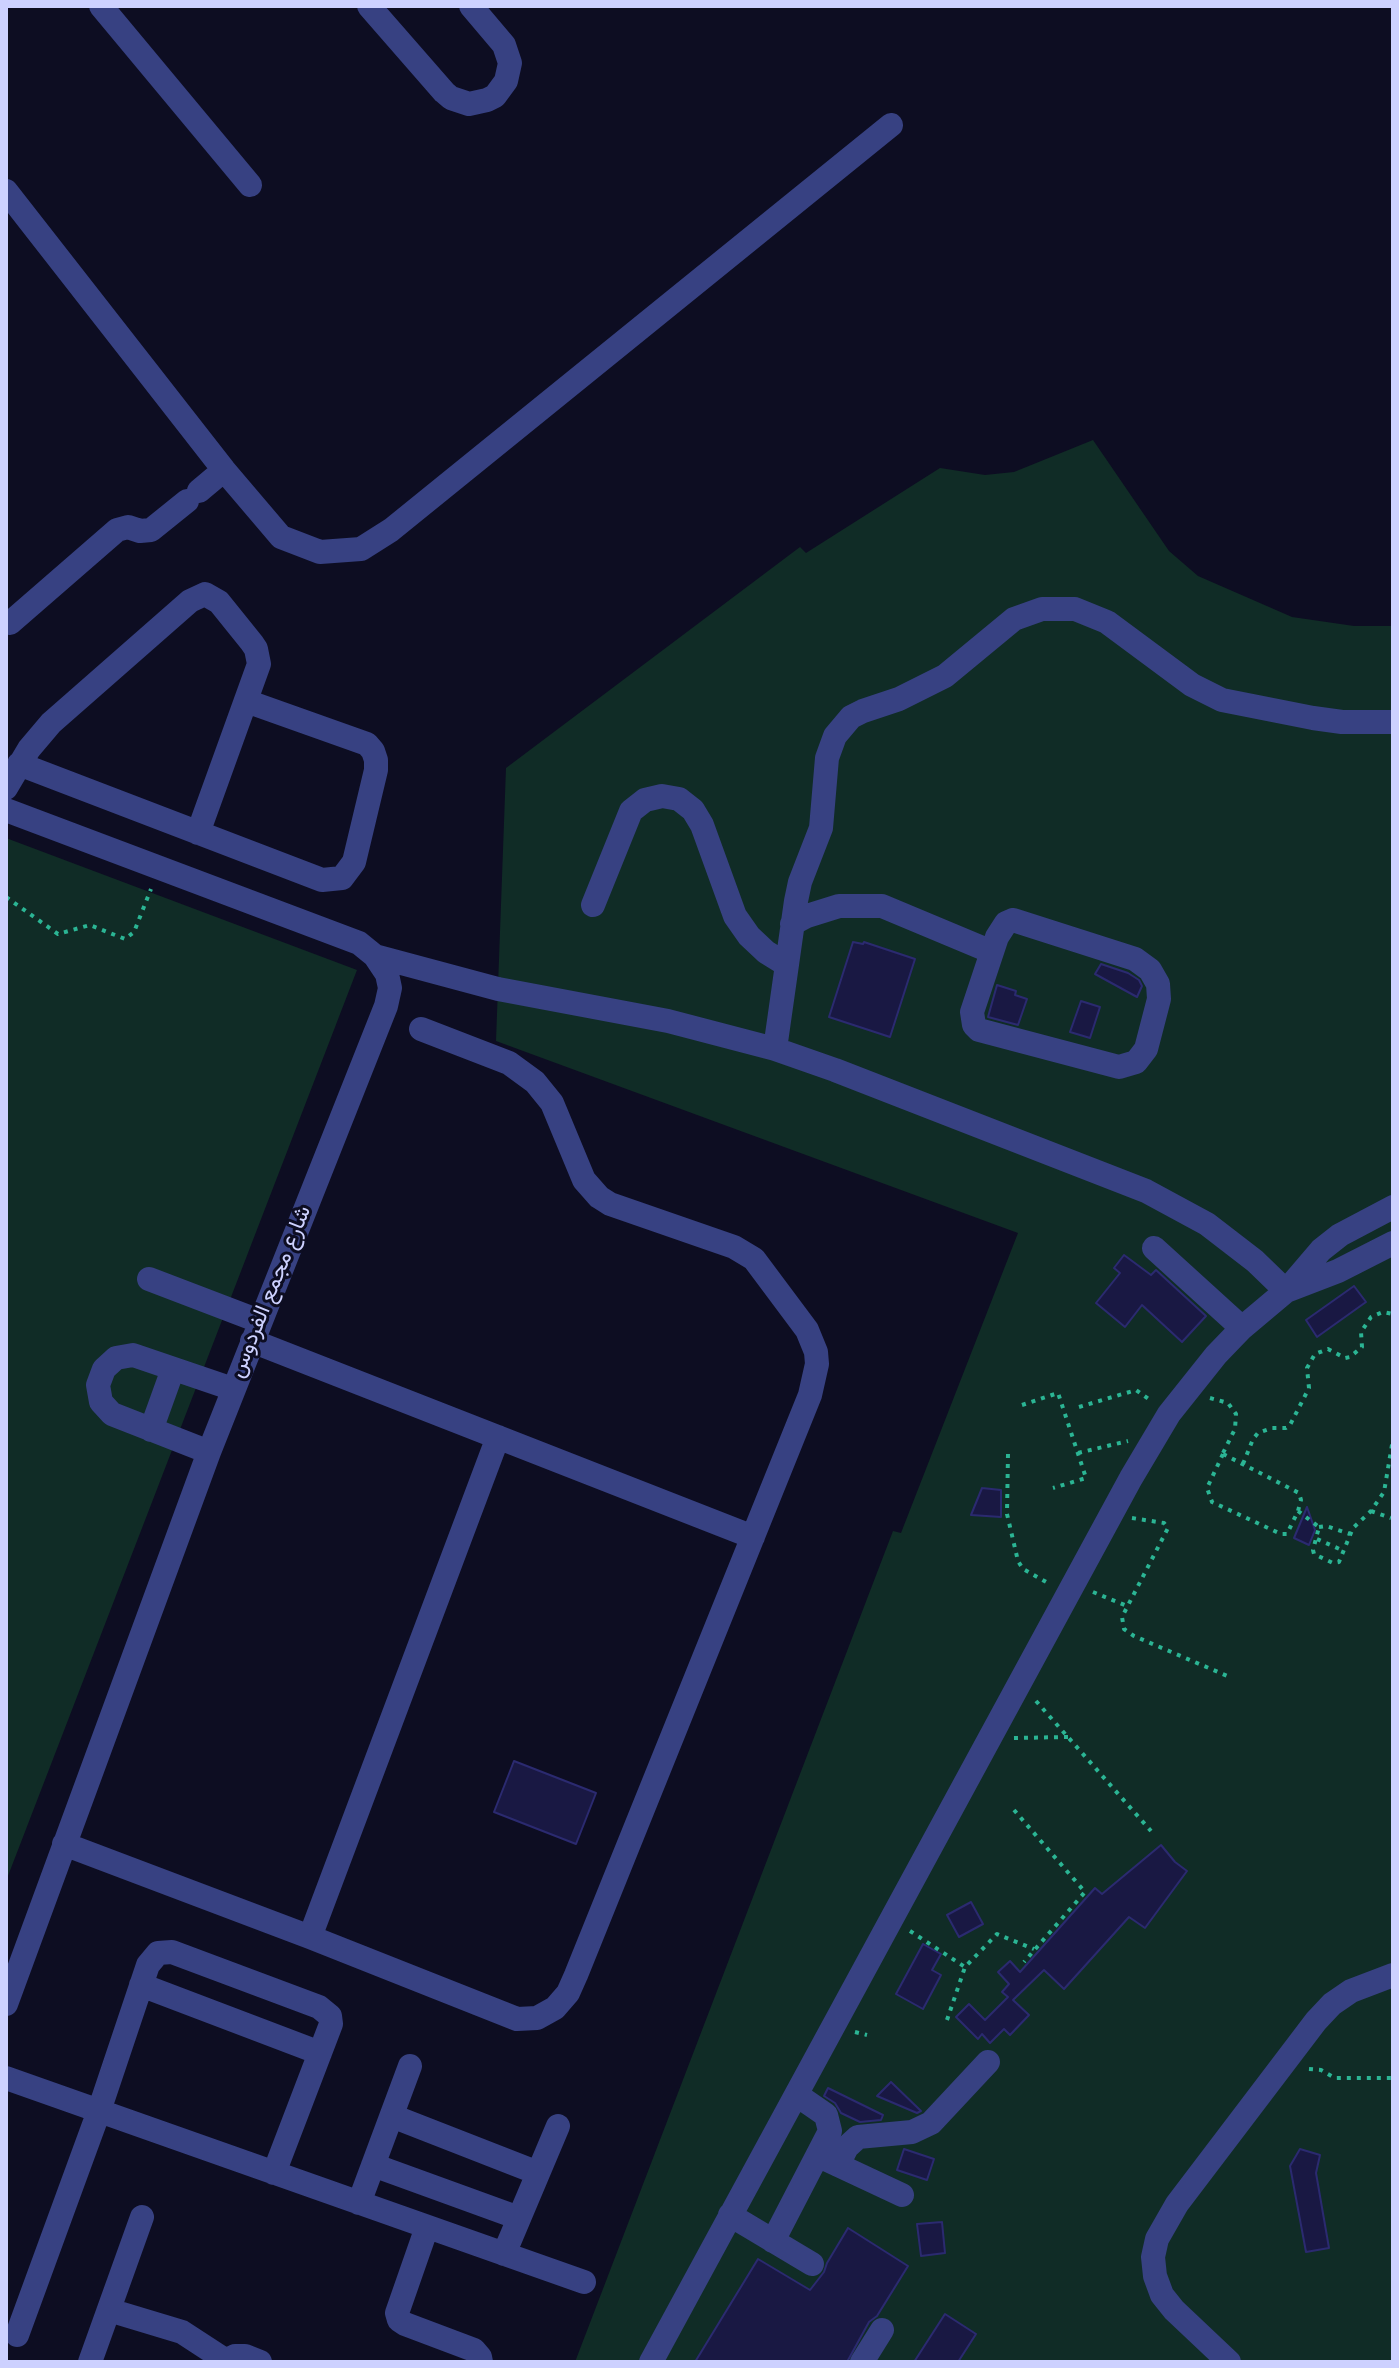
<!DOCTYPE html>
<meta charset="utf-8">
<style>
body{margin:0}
#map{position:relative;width:1399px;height:2368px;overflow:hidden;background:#0d0d22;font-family:Roboto,sans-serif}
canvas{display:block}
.frame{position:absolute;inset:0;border:8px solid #cdd1ff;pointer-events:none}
</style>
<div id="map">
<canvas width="1399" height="2368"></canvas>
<div class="frame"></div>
</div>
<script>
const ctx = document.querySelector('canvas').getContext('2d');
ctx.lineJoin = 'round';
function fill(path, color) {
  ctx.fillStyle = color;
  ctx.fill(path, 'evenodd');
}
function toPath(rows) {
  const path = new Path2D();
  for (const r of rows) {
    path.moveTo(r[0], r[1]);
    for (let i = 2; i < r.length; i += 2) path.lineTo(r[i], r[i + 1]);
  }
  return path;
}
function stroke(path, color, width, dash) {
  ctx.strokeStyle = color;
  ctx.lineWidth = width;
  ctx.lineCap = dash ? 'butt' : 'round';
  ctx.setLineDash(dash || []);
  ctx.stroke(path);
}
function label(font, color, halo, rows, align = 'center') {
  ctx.font = font + ' Roboto,Vazirmatn,sans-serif';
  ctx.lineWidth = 6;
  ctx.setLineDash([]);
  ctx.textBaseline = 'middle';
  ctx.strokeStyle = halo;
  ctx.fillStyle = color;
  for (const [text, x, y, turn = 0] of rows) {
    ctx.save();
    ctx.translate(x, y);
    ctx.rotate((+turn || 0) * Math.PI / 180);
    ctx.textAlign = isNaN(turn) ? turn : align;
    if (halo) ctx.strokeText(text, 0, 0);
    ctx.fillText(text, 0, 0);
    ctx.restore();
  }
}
fill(toPath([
 [1093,440,1169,551,1198,576,1292,617,1354,626,1393,626,1393,2362,575,2362,893,1531,901,1533,1018,1233,496,1041,506,768,800,547,806,553,940,468,985,475,1014,472],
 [6,838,357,970,6,1881]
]), '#102c26');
const building = toPath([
 [853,942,863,944,864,942,915,959,890,1037,829,1017,853,942],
 [1101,964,1128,973,1139,980,1142,986,1137,997,1095,974,1101,964],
 [997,985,1016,991,1015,995,1027,999,1018,1025,988,1017,997,985],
 [1081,1001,1100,1007,1090,1038,1070,1032,1081,1001],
 [1124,1255,1151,1275,1156,1270,1206,1316,1182,1342,1142,1305,1125,1327,1096,1303,1120,1273,1114,1268,1124,1255],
 [1354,1286,1366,1302,1317,1337,1306,1320,1354,1286],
 [982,1488,1001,1490,1001,1517,971,1515,982,1488],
 [1307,1507,1315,1530,1309,1545,1294,1538,1307,1507],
 [514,1761,596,1793,576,1844,494,1812,514,1761],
 [1161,1845,1175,1862,1187,1871,1145,1928,1129,1917,1064,1989,1044,1970,1013,2000,1029,2015,1010,2035,1004,2029,990,2043,982,2034,978,2039,956,2017,969,2004,985,2020,1008,1997,1002,1992,1009,1984,998,1972,1010,1961,1020,1972,1095,1888,1102,1894,1161,1845],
 [971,1902,983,1924,959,1937,947,1915,971,1902],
 [923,1944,941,1954,932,1970,941,1975,923,2009,896,1994,923,1944],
 [891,2082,921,2111,917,2113,877,2096,891,2082],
 [828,2088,883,2115,881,2120,860,2122,841,2113,835,2103,824,2096,828,2088],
 [904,2149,934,2159,927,2180,897,2170,904,2149],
 [1300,2149,1320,2155,1316,2173,1329,2248,1306,2252,1290,2166,1300,2149],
 [942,2222,945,2253,921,2256,917,2224,942,2222],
 [848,2228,908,2266,877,2316,869,2322,847,2362,695,2362,758,2259,810,2290,824,2272,827,2263,848,2228],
 [945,2314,976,2334,958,2362,914,2362,945,2314]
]);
fill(building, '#191843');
stroke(building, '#2b2a70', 2);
stroke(toPath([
 [6,897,58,934,90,925,125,939,134,932,151,889],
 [1210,1398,1228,1403,1236,1414,1235,1429,1223,1453],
 [1022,1405,1058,1393,1086,1478,1053,1488],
 [1079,1407,1136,1390,1150,1400],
 [1078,1453,1128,1441],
 [1008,1454,1007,1514,1018,1561,1023,1569,1048,1583],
 [1223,1454,1299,1493,1301,1500,1298,1511,1287,1534,1281,1534,1212,1502,1207,1488,1223,1454],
 [1243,1464,1253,1439,1258,1433,1272,1428,1286,1428,1290,1425,1309,1388,1307,1368,1315,1354,1328,1349,1345,1358,1350,1357,1362,1347,1361,1332,1371,1317,1383,1312,1393,1314],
 [1298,1511,1319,1527,1313,1550,1314,1554,1333,1563,1339,1562,1353,1528,1371,1511,1384,1492,1393,1439],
 [1371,1511,1391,1518],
 [1132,1518,1164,1523,1168,1528,1122,1617,1124,1629,1134,1636,1232,1678],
 [1319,1527,1326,1526,1350,1534],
 [1317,1539,1344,1551],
 [1093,1592,1127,1606],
 [1036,1701,1151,1831],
 [1014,1738,1068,1737],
 [1014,1810,1085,1892,1024,1962],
 [910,1931,965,1967],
 [947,2020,965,1967,997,1934,1034,1949],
 [855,2032,867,2035],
 [1309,2069,1321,2070,1335,2078,1393,2078]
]), '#2bb594', 4, [4, 6]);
stroke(toPath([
 [101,6,250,185],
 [369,6,444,92,451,98,469,104,487,100,495,96,506,81,510,63,504,45,471,6],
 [6,191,224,470,281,537,320,552,361,549,391,530,891,125],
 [199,491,224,470],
 [10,623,117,530,128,527,140,531,151,530,187,501],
 [19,764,322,880,342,878,354,862,376,770,376,760,373,751,367,744,246,701],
 [6,788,29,749,51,723,190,601,205,594,219,602,252,643,256,649,259,664,198,833],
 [6,810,359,943,375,956,387,974,390,988,386,1006,209,1452,6,2004],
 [593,905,631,811,645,800,662,796,679,799,693,810,702,825,735,916,749,936,766,952,787,965],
 [1013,920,1135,959,1150,970,1158,984,1159,999,1146,1049,1136,1062,1119,1067,979,1030,974,1025,972,1012,997,937,1006,923,1013,920],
 [792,924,807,916,839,906,882,906,992,952],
 [375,956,498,989,668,1021,775,1049,835,1070,1146,1191,1207,1224,1255,1261,1286,1291],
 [775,1049,796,901,800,882,821,828,827,758,835,736,851,717,863,711,899,699,945,676,1014,619,1042,609,1075,609,1107,622,1192,685,1222,700,1313,718,1342,722,1393,722],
 [1154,1248,1242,1328],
 [149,1279,259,1321],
 [1286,1291,1338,1271,1393,1243],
 [252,1341,753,1537],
 [151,1430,173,1369],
 [209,1452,112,1414,101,1402,98,1385,104,1369,116,1358,133,1355,233,1389],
 [64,1844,310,1937,517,2019,537,2018,555,2008,568,1993,576,1975,810,1395,817,1364,816,1352,807,1330,754,1259,734,1247,610,1204,599,1197,584,1180,552,1103,535,1082,509,1063,421,1029],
 [310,1937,498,1437],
 [141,1985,320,2053],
 [6,2078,584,2282],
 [392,2116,538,2173],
 [823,2158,902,2195],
 [373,2165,519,2218],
 [838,2165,847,2147,858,2137,912,2132,931,2123,988,2062],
 [359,2203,410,2066],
 [730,2215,812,2264],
 [427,2227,397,2313,399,2320,405,2324,474,2350,480,2357,481,2362],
 [773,2241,830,2131,826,2115,797,2095],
 [504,2254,558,2126],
 [109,2310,182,2332,225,2360],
 [17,2335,99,2111,148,1965,158,1953,172,1952,319,2007,330,2016,331,2024,274,2173],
 [90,2362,142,2217],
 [223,2362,235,2356,245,2356,260,2362],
 [651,2362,1131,1478,1169,1414,1216,1355,1242,1328,1286,1291,1321,1250,1340,1235,1393,1207],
 [862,2362,882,2330],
 [1229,2362,1174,2310,1162,2295,1155,2276,1153,2257,1157,2239,1177,2204,1316,2021,1332,2004,1351,1991,1393,1975]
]), '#374182', 24);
label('22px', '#cdd1ff', '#0d0d22', [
 ["شارع مجمع الفردوس",271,1292,-68]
]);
</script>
